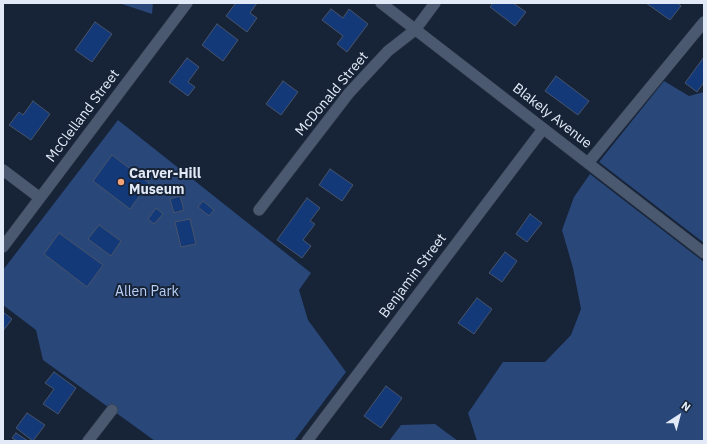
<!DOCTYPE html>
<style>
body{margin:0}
#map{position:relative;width:707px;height:444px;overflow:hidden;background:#172337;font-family:"IBM Plex Sans",sans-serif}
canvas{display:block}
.frame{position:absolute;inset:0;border:4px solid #e2eaf7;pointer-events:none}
.north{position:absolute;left:659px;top:396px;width:40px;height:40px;-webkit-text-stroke:3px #172337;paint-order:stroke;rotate:36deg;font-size:11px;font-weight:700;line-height:16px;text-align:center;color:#e2eaf7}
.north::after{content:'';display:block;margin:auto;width:14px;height:18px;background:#e2eaf7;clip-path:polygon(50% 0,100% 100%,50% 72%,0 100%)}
</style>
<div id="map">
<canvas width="707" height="444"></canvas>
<div class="frame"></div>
<div class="north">N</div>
</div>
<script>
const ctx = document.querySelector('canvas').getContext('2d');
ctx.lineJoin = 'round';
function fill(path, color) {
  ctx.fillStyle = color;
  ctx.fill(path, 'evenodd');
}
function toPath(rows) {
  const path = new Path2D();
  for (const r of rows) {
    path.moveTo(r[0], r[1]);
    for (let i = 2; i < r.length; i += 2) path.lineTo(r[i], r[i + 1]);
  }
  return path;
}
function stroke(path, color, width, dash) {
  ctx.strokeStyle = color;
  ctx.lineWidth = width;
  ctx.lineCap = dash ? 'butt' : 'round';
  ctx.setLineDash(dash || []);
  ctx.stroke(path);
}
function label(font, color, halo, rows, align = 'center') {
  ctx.font = font + ' "IBM Plex Sans",sans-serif';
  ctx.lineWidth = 4;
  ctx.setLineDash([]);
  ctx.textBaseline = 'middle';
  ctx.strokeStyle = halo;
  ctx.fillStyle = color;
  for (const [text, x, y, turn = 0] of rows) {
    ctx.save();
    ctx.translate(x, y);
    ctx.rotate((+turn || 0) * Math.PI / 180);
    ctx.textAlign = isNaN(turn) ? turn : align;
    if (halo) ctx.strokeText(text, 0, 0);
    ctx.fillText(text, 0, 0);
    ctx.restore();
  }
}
fill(toPath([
 [119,3,153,3,152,14],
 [664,81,689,96,704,92,704,243,599,162],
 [118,120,311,273,299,290,308,320,346,372,294,441,155,441,43,360,36,330,3,305,3,270],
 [590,174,704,262,704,441,477,441,468,413,503,362,545,362,571,335,581,309,573,268,562,230,574,197],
 [435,424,458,441,389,441,401,425]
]), '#294778');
const building = toPath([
 [236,3,257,3,250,13,257,18,247,32,226,16,236,3],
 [493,3,513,3,526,12,515,26,490,7,493,3],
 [646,3,677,3,681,6,670,20,646,3],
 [331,9,343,18,349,9,368,24,347,52,337,44,343,36,322,20,331,9],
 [95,22,112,34,92,62,75,50,95,22],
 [217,24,238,40,223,61,202,45,217,24],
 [704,57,704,82,697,92,685,83,704,57],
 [187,58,199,67,188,82,195,87,188,96,169,82,187,58],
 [556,76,589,101,578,115,545,91,556,76],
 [283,81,298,92,281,115,266,104,283,81],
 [33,101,50,114,31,140,9,125,19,112,23,115,33,101],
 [112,155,149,183,130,209,93,181,112,155],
 [330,169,353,185,342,201,319,185,330,169],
 [180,196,184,210,174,213,170,199,180,196],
 [307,198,320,208,310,221,315,224,303,240,311,246,302,258,277,240,307,198],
 [203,201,214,210,209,216,198,207,203,201],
 [156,208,163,214,154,224,148,219,156,208],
 [530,214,542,223,527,242,516,234,530,214],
 [190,219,196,244,181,247,175,222,190,219],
 [99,225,121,241,111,256,88,239,99,225],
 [59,233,103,265,87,287,44,254,59,233],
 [505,252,517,261,502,282,489,273,505,252],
 [477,298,492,309,474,334,458,323,477,298],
 [3,312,12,319,3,331,3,312],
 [54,372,76,388,58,414,43,404,54,389,45,383,54,372],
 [386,386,402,398,381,428,364,416,386,386],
 [27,413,45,425,33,441,16,428,27,413],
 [16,433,28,441,17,441,12,438,16,433]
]);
fill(building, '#143979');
stroke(building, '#47546a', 1);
const street = toPath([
 [381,3,704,253],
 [588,163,704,22],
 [3,170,40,198],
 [259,210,349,93,388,51,415,30,435,3],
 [3,247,187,3],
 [88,441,112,410],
 [307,441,543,129]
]);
stroke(street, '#343d4d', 12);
stroke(street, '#4b5970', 11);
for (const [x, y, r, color] of [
 [121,182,4,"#efa377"]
]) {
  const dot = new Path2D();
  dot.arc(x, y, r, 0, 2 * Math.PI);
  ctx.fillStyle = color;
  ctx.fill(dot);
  stroke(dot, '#172337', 1.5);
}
label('14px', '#e2eaf7', '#172337', [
 ["McDonald Street",332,94,-50],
 ["McClelland Street",83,116,-53],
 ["Blakely Avenue",552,116,38],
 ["Benjamin Street",413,276,-53]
]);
label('bold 14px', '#e2eaf7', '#172337', [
 ["Carver-Hill",129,174],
 ["Museum",129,190]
], 'left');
label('14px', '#b9d0f6', '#172337', [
 ["Allen Park",147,292]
]);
</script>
